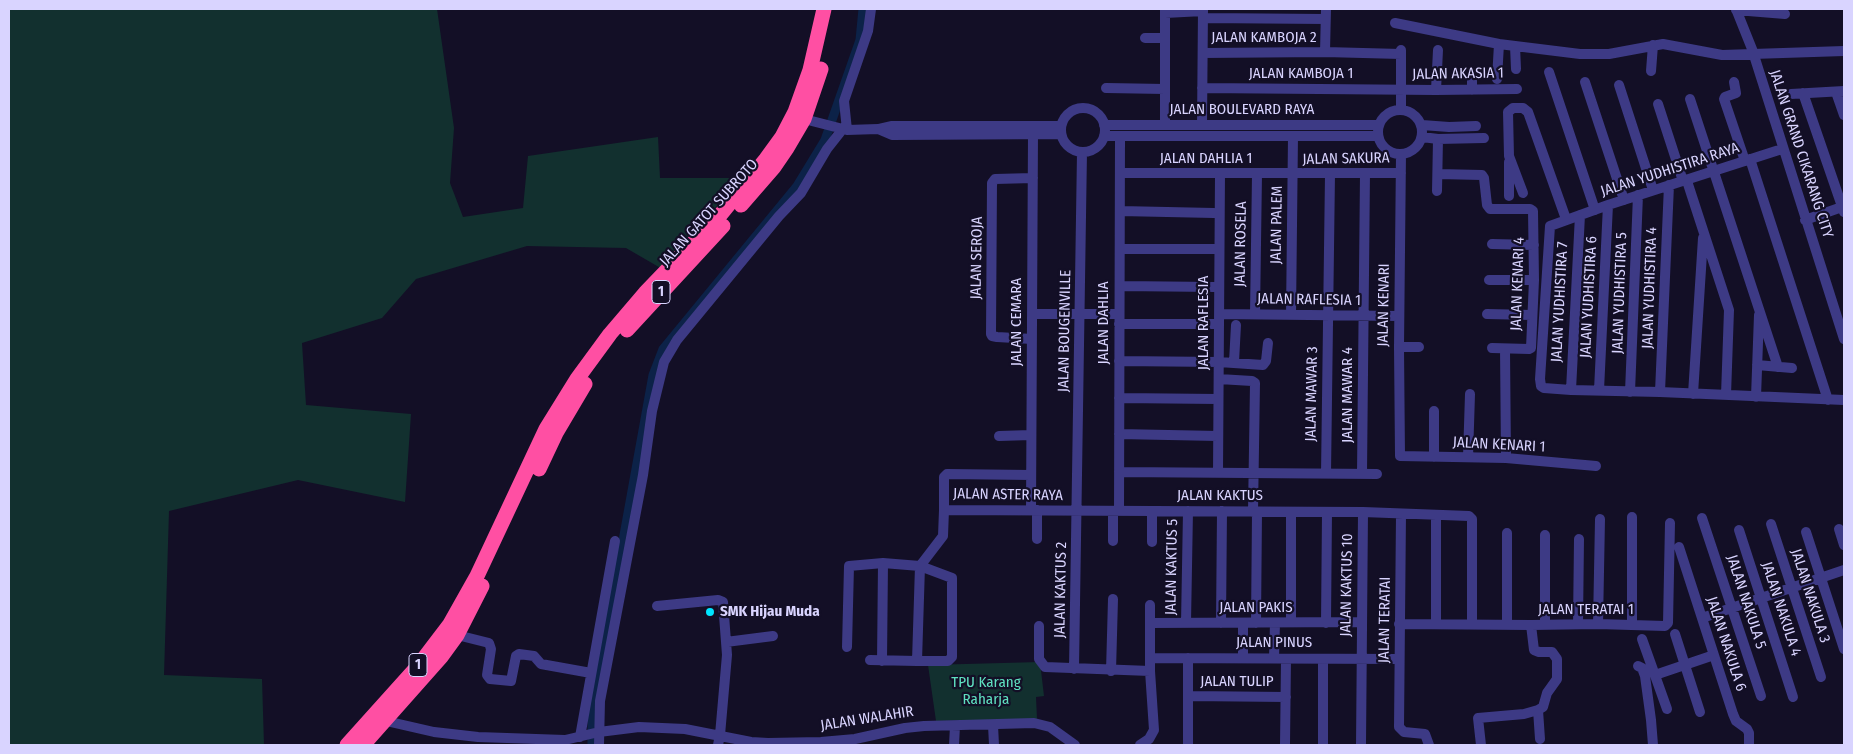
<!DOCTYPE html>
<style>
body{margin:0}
#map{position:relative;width:1853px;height:754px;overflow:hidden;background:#130f26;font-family:"Fira Sans Condensed",sans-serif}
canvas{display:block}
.frame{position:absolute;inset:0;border:10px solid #d9d4ff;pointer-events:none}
</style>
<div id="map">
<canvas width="1853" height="754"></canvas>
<div class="frame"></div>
</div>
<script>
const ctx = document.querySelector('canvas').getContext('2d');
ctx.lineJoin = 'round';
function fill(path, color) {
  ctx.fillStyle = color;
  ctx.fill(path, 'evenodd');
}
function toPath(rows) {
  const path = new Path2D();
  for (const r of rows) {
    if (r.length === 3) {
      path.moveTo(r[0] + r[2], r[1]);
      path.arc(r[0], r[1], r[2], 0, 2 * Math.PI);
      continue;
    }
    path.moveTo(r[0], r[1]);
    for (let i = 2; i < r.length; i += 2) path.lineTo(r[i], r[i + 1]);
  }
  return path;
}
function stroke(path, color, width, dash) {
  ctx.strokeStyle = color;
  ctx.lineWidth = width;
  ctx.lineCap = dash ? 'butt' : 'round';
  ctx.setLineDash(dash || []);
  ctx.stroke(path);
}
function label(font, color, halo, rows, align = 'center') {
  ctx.font = font + ' "Fira Sans Condensed",sans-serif';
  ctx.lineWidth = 4.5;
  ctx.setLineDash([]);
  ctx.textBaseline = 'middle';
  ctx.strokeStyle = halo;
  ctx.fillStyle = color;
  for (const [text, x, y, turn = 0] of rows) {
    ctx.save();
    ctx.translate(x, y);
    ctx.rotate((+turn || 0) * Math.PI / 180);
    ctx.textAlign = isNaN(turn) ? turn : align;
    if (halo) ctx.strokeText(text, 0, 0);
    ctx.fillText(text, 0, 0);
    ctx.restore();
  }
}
fill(toPath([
 [9,9,437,9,454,128,450,183,463,217,523,208,528,156,658,137,660,178,740,178,664,270,626,248,527,246,416,279,382,318,302,343,306,405,411,414,405,502,298,480,169,511,164,675,262,679,264,745,9,745],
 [1040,662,1044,696,1036,697,1037,719,936,721,928,665]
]), '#12302f');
stroke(toPath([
 [592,745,592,718,597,684,653,375,663,349,797,186,825,140,860,40,863,9]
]), '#0c2248', 9);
stroke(toPath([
 [1165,9,1165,125],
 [1736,9,1752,49,1844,339],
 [1736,10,1785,14],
 [1165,13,1203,11],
 [1203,18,1325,19],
 [1395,23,1499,44,1497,79],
 [1145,38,1165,38],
 [1499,44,1580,54,1609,54,1663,44,1722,55,1844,51],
 [1515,46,1516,69],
 [1401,50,1401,109],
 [1325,52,1326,9],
 [1203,53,1325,52,1401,54],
 [1651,71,1653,45],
 [1549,72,1595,210],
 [1472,77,1472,90],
 [1585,82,1624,200],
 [1734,82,1736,93,1725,97,1724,99,1745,161],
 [1619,85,1653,190],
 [1106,88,1165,89],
 [1202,88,1436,90,1517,89],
 [1436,90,1438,50],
 [1836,92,1844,115],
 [1803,93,1844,212],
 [1791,94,1844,91],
 [1690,99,1778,367],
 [1658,104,1683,181],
 [1083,130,22],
 [1400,132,22],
 [804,119,847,130,878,129,891,126,1061,126],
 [1104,125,1379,125],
 [1202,125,1203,9],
 [1422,125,1449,127,1476,126],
 [878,129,892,135,1061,134],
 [847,130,844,101,868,31,871,9],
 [1104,136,1378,136],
 [1422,137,1438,139,1484,138],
 [1782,149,1608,205,1550,226,1540,379,1541,386,1544,388,1571,390,1660,392,1844,400],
 [1401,154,1399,347,1400,456,1506,458,1596,466],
 [1750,159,1828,400],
 [1509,162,1509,196],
 [1120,173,1401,173],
 [1438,174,1482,175,1484,178,1487,205,1490,209,1530,209,1533,211,1534,280,1531,348,1529,349,1492,348],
 [1687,181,1729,310,1726,395],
 [1437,191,1438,139],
 [1523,193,1509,156,1508,112,1513,108,1523,108,1528,112,1566,219],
 [1120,211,1214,213],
 [1805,220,1842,207],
 [1492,244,1534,245],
 [1120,249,1215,249],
 [1489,280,1534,280],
 [1120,286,1215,287],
 [1032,314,1119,314],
 [1219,314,1399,316],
 [1255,314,1257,174],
 [1487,314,1532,315],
 [1291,315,1293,136],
 [1119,324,1219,324],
 [1032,339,997,337,992,336,991,334,992,183,995,179,1033,178],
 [1399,347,1419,347],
 [1505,349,1506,458],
 [1119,361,1219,362,1263,365,1266,361,1268,343],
 [1234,362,1236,325],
 [1757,365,1792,368],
 [1219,379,1252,381,1255,383,1253,512],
 [1571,390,1580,215],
 [1599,390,1608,205],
 [1630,392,1638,195],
 [1660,392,1669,185],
 [1693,394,1703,238],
 [1756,397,1759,315],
 [1119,398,1218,399],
 [1434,411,1434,457],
 [1119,434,1218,436],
 [999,436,1031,435],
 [1468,457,1470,394],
 [1119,472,1377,474],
 [1218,473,1220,174],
 [1326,474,1330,174],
 [1362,474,1365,173],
 [944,510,944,477,947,474,1031,475],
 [1031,510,1033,134],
 [1037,510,1037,539],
 [1119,511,1120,136],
 [1152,511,1152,542],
 [1401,514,1399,727,1404,732,1425,734,1429,745],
 [1436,516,1436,624],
 [1702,518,1761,696],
 [1771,524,1821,677],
 [1839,529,1844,545],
 [1739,530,1793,697],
 [1806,532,1844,649],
 [1545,535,1545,624],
 [1113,541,1113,511],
 [1679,547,1733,714,1736,721,1747,729,1749,733,1749,745],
 [920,566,943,536,944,510,1363,512,1469,516,1472,519,1472,624],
 [657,606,718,600,723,602,727,655,720,735,718,745],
 [1702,618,1844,570],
 [1291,622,1291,512],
 [1150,623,1362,622],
 [1186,623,1188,511],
 [1221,623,1222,511],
 [1256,623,1257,512],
 [1326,623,1327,512],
 [1399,624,1531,625,1598,624,1665,626,1668,623,1670,523],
 [1507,624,1507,533],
 [1578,624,1579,539],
 [1598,624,1600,519],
 [1632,625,1632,517],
 [1039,626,1039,659,1045,667,1150,671],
 [1675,634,1700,712],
 [457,635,489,643,491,649,487,675,490,679,511,681,516,656,519,654,534,656,541,664,591,673],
 [1642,639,1667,709],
 [726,642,773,636],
 [847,647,849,566,883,563,920,566,952,578,952,657,948,661,917,661],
 [1150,658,1399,659],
 [1243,658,1243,623],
 [1274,658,1275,623],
 [870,660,917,661,920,566],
 [882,661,883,563],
 [1638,666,1642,668,1645,676,1651,720,1653,745],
 [1074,669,1082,152],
 [1111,671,1113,599],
 [1655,675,1714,655],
 [1189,696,1286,697],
 [1538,710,1540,739],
 [386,721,434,732,478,737,565,740,599,732,639,727,685,729,751,742,768,743,821,742,855,739,905,728,924,726,1034,723,1050,727,1075,745],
 [993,725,994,745],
 [580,737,615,541],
 [599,745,600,701,643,475,652,411,664,362,677,340,779,216,801,193,827,149,842,130],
 [954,745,955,726],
 [1140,745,1149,739,1154,730,1150,671,1150,605],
 [1188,745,1188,658],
 [1285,745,1286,659],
 [1323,745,1323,659],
 [1361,745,1363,512],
 [1481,745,1478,718,1524,714,1538,710,1543,707,1547,693,1557,679,1557,659,1552,652,1539,652,1534,650,1531,625]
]), '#3d3a85', 10);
stroke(toPath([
 [741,205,774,167,787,148,804,119,821,69],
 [627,330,723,226],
 [539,469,556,433,585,384],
 [347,745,418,666,450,624,477,576,546,429,577,379,610,334,645,293,721,214,766,159,782,137,795,112,810,70,824,9],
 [363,745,441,657,457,635,482,586]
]), '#ff4fa3', 15);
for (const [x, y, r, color] of [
 [710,612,5,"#00e5ff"]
]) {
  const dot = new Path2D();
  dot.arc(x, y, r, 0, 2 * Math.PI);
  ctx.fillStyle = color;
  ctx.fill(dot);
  stroke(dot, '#130f26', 2);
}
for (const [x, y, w] of [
 [661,292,18],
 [418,665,18]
]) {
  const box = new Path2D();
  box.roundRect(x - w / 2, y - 11.5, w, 23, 4);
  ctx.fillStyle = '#130f26';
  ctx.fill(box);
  stroke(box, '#d9d4ff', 1);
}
label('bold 14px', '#d9d4ff', null, [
 ["1",661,292],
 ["1",418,665]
]);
label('15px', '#d9d4ff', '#130f26', [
 ["JALAN KAMBOJA 2",1264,38],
 ["JALAN KAMBOJA 1",1301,74],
 ["JALAN AKASIA 1",1458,74,-1],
 ["JALAN BOULEVARD RAYA",1242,110],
 ["JALAN GRAND CIKARANG CITY",1801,154,72],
 ["JALAN DAHLIA 1",1206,159],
 ["JALAN SAKURA",1346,159,-1],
 ["JALAN YUDHISTIRA RAYA",1670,170,-18],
 ["JALAN GATOT SUBROTO",709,213,-48],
 ["JALAN PALEM",1277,225,-89],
 ["JALAN ROSELA",1241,244,-89],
 ["JALAN SEROJA",977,258,-89],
 ["JALAN KENARI 4",1518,284,-88],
 ["JALAN YUDHISTIRA 4",1650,288,-88],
 ["JALAN YUDHISTIRA 5",1620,293,-88],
 ["JALAN YUDHISTIRA 6",1589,297,-87],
 ["JALAN RAFLESIA 1",1309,300,1],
 ["JALAN YUDHISTIRA 7",1560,302,-87],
 ["JALAN KENARI",1384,305,-89],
 ["JALAN CEMARA",1017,322,-90],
 ["JALAN DAHLIA",1104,323,-90],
 ["JALAN RAFLESIA",1204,323,-90],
 ["JALAN BOUGENVILLE",1065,331,-89],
 ["JALAN MAWAR 3",1312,394,-89],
 ["JALAN MAWAR 4",1348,395,-90],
 ["JALAN KENARI 1",1499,445,3],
 ["JALAN ASTER RAYA",1008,495,1],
 ["JALAN KAKTUS",1220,496],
 ["JALAN KAKTUS 5",1172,567,-89],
 ["JALAN KAKTUS 10",1347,585,-89],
 ["JALAN KAKTUS 2",1061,590,-89],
 ["JALAN NAKULA 3",1810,596,72],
 ["JALAN NAKULA 5",1746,602,72],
 ["JALAN PAKIS",1256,608],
 ["JALAN NAKULA 4",1781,609,72],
 ["JALAN TERATAI 1",1586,610],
 ["JALAN TERATAI",1385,620,-89],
 ["JALAN PINUS",1274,643],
 ["JALAN NAKULA 6",1726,644,72],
 ["JALAN TULIP",1237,682],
 ["JALAN WALAHIR",867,719,-9]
]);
label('bold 15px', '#d9d4ff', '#130f26', [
 ["SMK Hijau Muda",720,612]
], 'left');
label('15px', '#5fe0c0', '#130f26', [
 ["TPU Karang",986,683],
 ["Raharja",986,700]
]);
</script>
